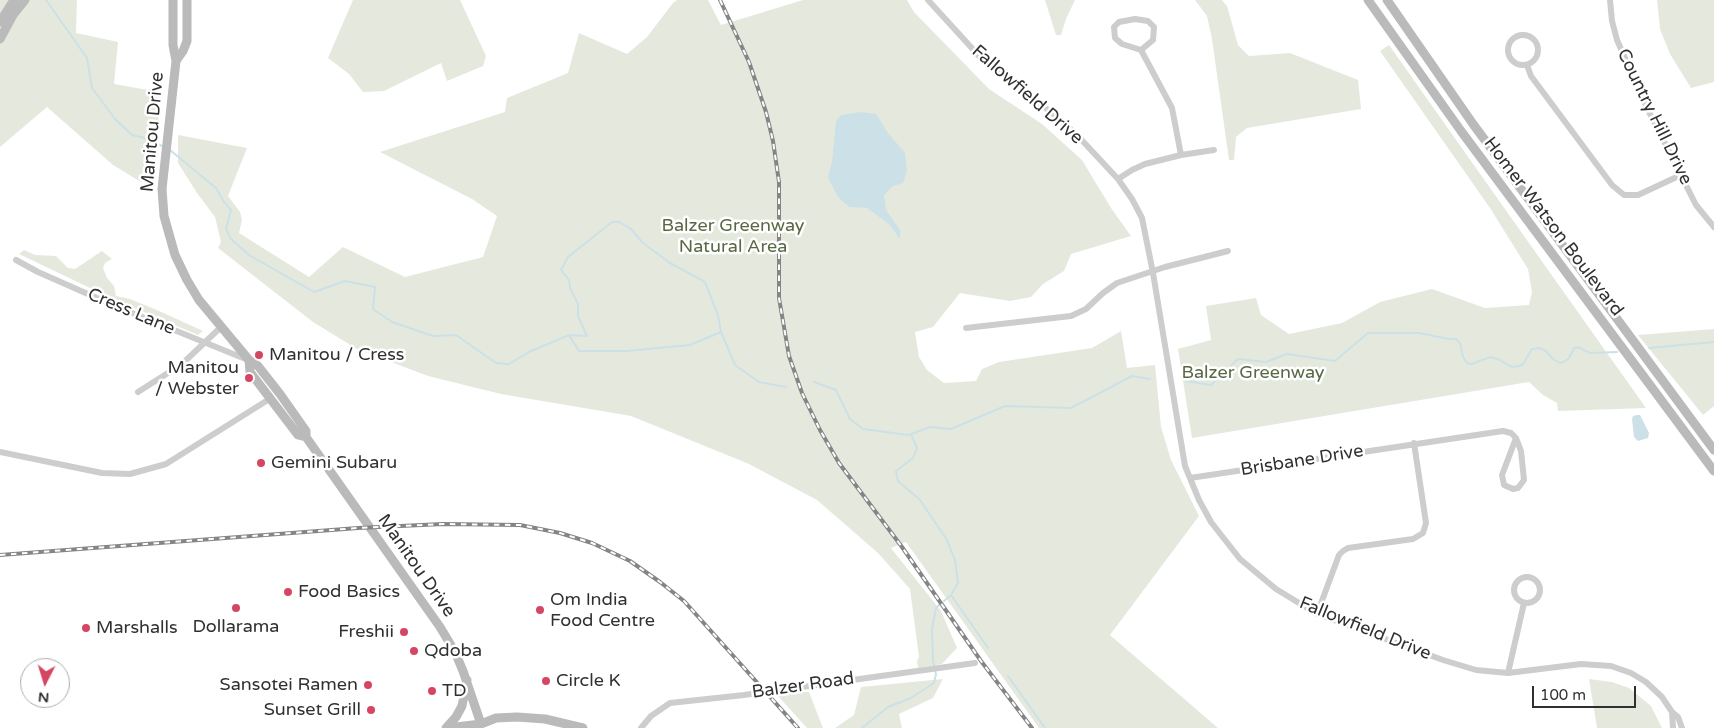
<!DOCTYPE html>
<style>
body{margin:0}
#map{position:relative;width:1714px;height:728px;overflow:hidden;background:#fff;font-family:"Varela Round",sans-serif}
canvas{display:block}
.north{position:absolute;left:20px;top:658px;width:50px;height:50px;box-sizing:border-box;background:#fff;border:1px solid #acacac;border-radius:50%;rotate:185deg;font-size:14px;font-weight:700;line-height:20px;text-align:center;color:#303030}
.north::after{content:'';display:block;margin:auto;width:18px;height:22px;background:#d44662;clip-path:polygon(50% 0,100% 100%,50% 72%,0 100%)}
.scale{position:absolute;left:1532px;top:686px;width:104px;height:22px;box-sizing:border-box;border:2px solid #303030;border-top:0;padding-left:6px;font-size:15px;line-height:18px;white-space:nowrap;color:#303030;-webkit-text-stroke:4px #fff;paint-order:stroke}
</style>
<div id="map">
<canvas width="1714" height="728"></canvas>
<div class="north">N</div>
<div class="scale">100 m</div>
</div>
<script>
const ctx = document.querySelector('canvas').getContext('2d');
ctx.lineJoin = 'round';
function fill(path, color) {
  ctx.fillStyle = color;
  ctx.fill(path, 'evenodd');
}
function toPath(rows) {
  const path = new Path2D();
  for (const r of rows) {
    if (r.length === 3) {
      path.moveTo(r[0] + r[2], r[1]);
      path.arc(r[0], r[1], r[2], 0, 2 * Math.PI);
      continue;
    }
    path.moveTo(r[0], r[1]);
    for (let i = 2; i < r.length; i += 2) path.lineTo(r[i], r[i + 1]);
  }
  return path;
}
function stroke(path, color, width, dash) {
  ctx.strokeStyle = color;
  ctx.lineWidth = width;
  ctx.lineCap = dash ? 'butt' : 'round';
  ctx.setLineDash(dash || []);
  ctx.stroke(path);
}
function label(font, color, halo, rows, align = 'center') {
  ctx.font = font + ' "Varela Round",sans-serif';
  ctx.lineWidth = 5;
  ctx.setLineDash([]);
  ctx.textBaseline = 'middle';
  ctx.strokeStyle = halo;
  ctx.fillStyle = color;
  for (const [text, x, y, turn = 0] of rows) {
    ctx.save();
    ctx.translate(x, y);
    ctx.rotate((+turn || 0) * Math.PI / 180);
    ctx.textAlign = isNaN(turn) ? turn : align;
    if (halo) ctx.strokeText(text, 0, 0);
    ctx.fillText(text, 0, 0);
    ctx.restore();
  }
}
fill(toPath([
 [0,0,77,0,76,33,118,42,114,84,159,92,158,138,154,174,141,182,113,165,47,107,0,147],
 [353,0,460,0,486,56,483,66,447,81,441,63,384,91,363,92,349,74,328,58],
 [677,0,708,0,721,25,803,0,907,0,914,12,989,89,1042,124,1082,160,1111,208,1131,236,1071,254,1064,271,1043,284,1031,297,1010,301,960,293,933,327,915,332,919,357,927,370,944,383,976,381,982,369,999,362,1092,348,1121,331,1127,368,1155,365,1161,427,1171,460,1199,516,1110,635,1218,728,1039,728,906,542,891,548,941,611,957,648,942,664,918,668,917,661,919,657,910,589,878,553,817,500,749,464,631,416,501,394,428,376,357,349,313,322,218,248,221,242,215,217,197,193,178,163,178,135,247,148,228,196,240,212,242,220,239,233,309,277,343,247,405,277,483,257,497,216,472,199,380,152,505,112,507,98,568,73,579,33,627,54,647,37,673,3],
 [1045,0,1075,0,1066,19,1061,35,1056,35],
 [1195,0,1222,0,1227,6,1238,45,1249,56,1290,53,1358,80,1361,109,1247,128,1236,137,1234,160,1229,160,1212,39,1207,16],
 [1657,0,1714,0,1714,82,1691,88,1670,54,1660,29],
 [1389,45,1558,284,1646,408,1558,411,1557,403,1543,395,1529,382,1192,438,1178,349,1211,340,1206,306,1256,298,1261,315,1289,334,1342,323,1380,302,1432,289,1485,308,1529,305,1532,292,1528,269,1490,208,1380,51],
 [24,250,35,255,56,256,68,268,75,269,102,251,112,259,105,263,103,268,107,278,114,286,116,296,130,299,157,310,203,331,198,335,111,298,19,254],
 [1714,329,1714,406,1703,415,1638,335],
 [943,679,933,698,899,714,902,728,835,728,854,715,861,687],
 [1589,679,1612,682,1629,688,1651,706,1662,728,1597,728],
 [800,692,809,692,823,728,807,728,778,696]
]), '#e5e9dd');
fill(toPath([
 [861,112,876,114,888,133,905,153,907,171,903,183,893,186,884,195,886,210,900,230,900,239,889,224,867,208,849,207,838,197,828,178,832,161,836,121,841,115],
 [1637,415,1640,415,1649,433,1648,438,1638,441,1634,437,1632,419,1633,416]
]), '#cce0e7');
stroke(toPath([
 [46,0,87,58,92,88,115,119,132,135,145,138,164,147],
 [170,150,216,188,224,202,231,210,226,229,231,239,249,255,314,292,345,281,375,287,373,309,392,322,433,336,456,335,496,363,509,364,529,352,569,335,587,336,578,316,578,304,570,288,569,280,561,270,568,257,612,222,619,222,631,229,643,243,670,263,705,282,718,315,721,332,735,365,759,382,786,387],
 [569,335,579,351,627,351,690,345,721,332],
 [1649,348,1714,342],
 [1186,381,1211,385,1238,359,1266,362,1287,354,1335,361,1368,333,1419,333,1449,339,1456,339,1460,343,1463,357,1467,363,1472,364,1490,357,1498,359,1512,367,1519,366,1523,364,1532,349,1539,348,1546,351,1553,359,1560,363,1564,362,1569,358,1574,348,1578,347,1590,353,1617,352],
 [814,382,836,390,850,419,863,429,908,435,931,427,951,429,1005,406,1071,408,1132,376,1150,379],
 [911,434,917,448,913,458,896,471,898,481,920,500,947,540,955,560,958,583,951,595,944,601],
 [951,595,988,648],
 [1008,676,1045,728],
 [862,728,888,707,911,698,934,683,936,674,933,661,932,629,936,608,939,605]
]), '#cce0e7', 2);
stroke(toPath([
 [928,0,980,57,1057,117,1077,135,1118,179,1132,199,1142,218,1153,273,1185,466,1199,500,1211,522,1240,559,1276,589,1317,614,1443,660,1476,670,1508,673,1581,664,1611,666,1631,673,1646,682,1662,697,1672,712,1678,717,1682,728],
 [1610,0,1612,21,1617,40,1648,110,1696,205,1714,227],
 [1523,50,15],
 [1141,50,1153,40,1154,27,1148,21,1135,19,1119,22,1114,27,1115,38,1122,44,1141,50,1172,108,1181,155],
 [1527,65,1531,76,1612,185,1624,195,1638,195,1681,175],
 [1118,179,1132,170,1145,164,1181,155,1214,150],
 [16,260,38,272,115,306,248,360],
 [966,328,1071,316,1086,309,1103,293,1117,283,1165,267,1228,251],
 [138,392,182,364,221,327],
 [1516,438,1521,451,1524,480,1518,488,1513,489,1504,485,1502,475,1516,438],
 [0,452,102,473,130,474,166,464,271,398],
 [1190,478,1503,431,1511,433,1516,438],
 [1527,590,13],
 [1317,614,1339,555,1343,551,1348,548,1413,539,1423,533,1426,523,1414,443],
 [1508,673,1524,603],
 [1672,712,1673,728],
 [641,728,651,716,670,703,744,695,975,663]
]), '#cdcdcd', 6);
stroke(toPath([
 [173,0,173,45,176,61,162,189,164,216,175,255,187,280,199,300,249,360,258,366,280,394,306,431,306,437],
 [1368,0,1461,131,1714,471],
 [1387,0,1473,124,1714,450],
 [0,22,14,0],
 [0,39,13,15,25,0],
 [176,61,183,51,187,41,187,0],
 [249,360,250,372,298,435,306,437,440,627,455,652,463,671,481,724],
 [446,728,456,717,462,706,467,680],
 [448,728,481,724,496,718,517,717,545,719,583,728]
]), '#bababa', 9);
const rail = toPath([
 [720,0,749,62,766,112,773,141,779,182,779,298,789,356,802,393,820,430,839,463,902,547,981,661,1032,728],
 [0,555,358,528,443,524,520,525,560,533,592,543,630,561,660,582,684,601,798,728]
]);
stroke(rail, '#858585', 4);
stroke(rail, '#fff', 2, [5.5]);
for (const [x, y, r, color] of [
 [259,355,5,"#d44662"],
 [249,378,5,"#d44662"],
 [261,463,5,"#d44662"],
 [288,592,5,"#d44662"],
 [236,608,5,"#d44662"],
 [540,610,5,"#d44662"],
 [86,628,5,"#d44662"],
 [404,632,5,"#d44662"],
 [414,651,5,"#d44662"],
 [546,681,5,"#d44662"],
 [368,685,5,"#d44662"],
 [432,691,5,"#d44662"],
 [371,710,5,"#d44662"]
]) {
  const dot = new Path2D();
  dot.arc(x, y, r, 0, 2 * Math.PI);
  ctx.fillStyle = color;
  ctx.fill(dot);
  stroke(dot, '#fff', 2);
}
label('18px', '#303030', '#fff', [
 ["Fallowfield Drive",1027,95,41],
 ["Country Hill Drive",1654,117,64],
 ["Manitou Drive",153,132,-85],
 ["Homer Watson Boulevard",1553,227,53],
 ["Cress Lane",131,312,23],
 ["Brisbane Drive",1302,461,-9],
 ["Manitou Drive",416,566,55],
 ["Fallowfield Drive",1365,629,22],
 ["Balzer Road",803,686,-8]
]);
label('18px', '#586842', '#fff', [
 ["Balzer Greenway",733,226],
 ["Natural Area",733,247],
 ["Balzer Greenway",1253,373]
]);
label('18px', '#303030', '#fff', [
 ["Manitou / Cress",269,355],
 ["Manitou",239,368,"right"],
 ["/ Webster",239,389,"right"],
 ["Gemini Subaru",271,463],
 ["Food Basics",298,592],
 ["Om India",550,600],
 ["Food Centre",550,621],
 ["Dollarama",236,627,"center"],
 ["Marshalls",96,628],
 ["Freshii",394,632,"right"],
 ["Qdoba",424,651],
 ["Circle K",556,681],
 ["Sansotei Ramen",358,685,"right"],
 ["TD",442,691],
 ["Sunset Grill",361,710,"right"]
], 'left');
</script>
